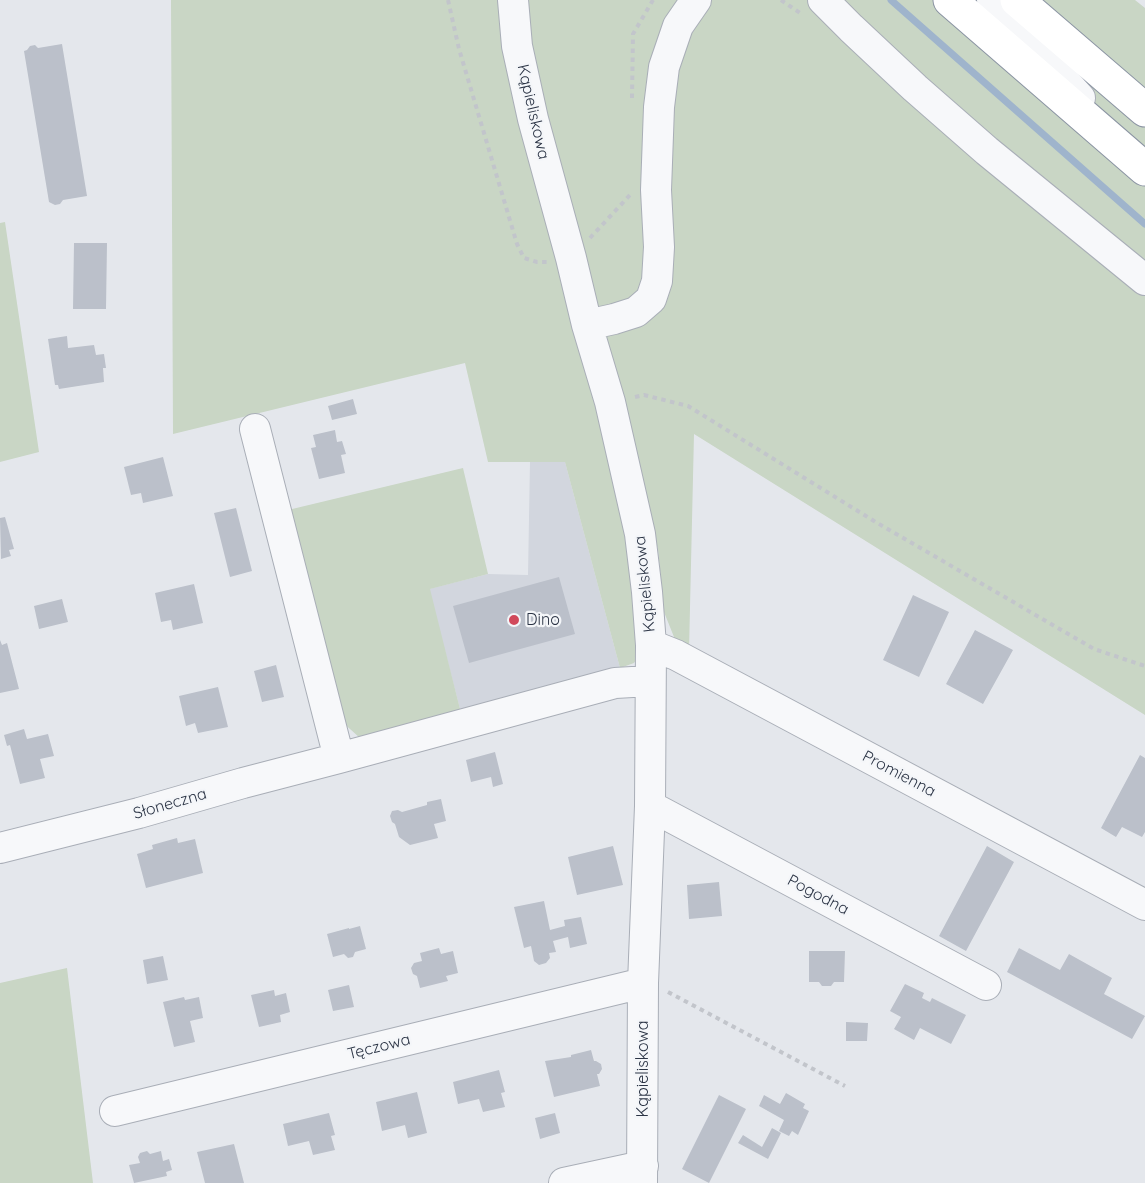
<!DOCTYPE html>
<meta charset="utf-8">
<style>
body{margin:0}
canvas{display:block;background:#e4e7ec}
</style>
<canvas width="1145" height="1183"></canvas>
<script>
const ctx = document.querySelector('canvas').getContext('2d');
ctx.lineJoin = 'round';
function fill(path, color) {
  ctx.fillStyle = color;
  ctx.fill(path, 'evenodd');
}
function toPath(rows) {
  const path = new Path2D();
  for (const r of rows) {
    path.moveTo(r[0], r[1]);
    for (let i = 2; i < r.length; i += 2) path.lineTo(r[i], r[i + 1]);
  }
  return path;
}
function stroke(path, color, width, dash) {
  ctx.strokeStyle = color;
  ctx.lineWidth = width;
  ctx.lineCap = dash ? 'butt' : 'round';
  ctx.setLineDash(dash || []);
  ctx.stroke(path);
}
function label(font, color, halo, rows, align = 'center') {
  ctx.font = font + ' Quicksand,sans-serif';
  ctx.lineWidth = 4.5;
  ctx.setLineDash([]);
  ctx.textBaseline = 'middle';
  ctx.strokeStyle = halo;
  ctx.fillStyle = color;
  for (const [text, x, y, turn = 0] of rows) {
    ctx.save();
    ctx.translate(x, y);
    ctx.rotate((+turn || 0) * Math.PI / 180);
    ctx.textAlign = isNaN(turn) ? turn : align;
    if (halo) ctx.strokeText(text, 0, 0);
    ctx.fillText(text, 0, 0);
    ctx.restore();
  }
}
fill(toPath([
 [530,461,565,462,620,668,460,709,429,589,488,574,528,575]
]), '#d2d6de');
fill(toPath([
 [171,0,1135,0,1145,8,1145,715,694,434,689,651,678,647,664,612,658,549,629,445,639,581,642,651,634,663,620,668,565,462,488,462,465,363,173,434],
 [5,222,39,452,0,462,0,223],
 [463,468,488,574,430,589,460,709,461,717,360,738,340,720,288,510],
 [67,968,93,1183,0,1183,0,983]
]), '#c9d6c5');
stroke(toPath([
 [891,0,1145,224]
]), '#9fb4cc', 7);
fill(toPath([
 [62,44,87,196,63,200,60,204,55,205,49,202,24,51,27,50,30,46,35,45,38,48],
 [74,243,107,243,106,309,73,309],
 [67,336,68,348,94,345,96,355,104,354,106,368,103,368,104,382,59,389,58,385,55,385,48,339],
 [353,399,357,414,332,420,328,406],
 [335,430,337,442,342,441,346,454,341,455,345,473,319,479,311,448,316,447,313,435],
 [163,457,173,496,143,503,141,493,131,495,124,467],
 [236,508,252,571,230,577,214,513],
 [5,517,14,549,9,550,11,556,1,559,0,518],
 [559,577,575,634,469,663,453,606],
 [194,584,203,623,173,630,171,620,161,622,155,593],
 [913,595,949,612,919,677,883,660],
 [62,599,68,622,39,629,34,606],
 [975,630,1013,650,983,704,946,684],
 [0,640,2,645,7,643,19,689,0,693],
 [276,665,284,697,262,702,254,671],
 [218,687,228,727,198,733,195,723,186,726,179,696],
 [24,729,27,739,48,734,54,756,40,759,45,778,20,784,10,745,7,746,4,735],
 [495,752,503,784,493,787,491,777,471,782,466,760],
 [1140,755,1145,758,1145,832,1142,837,1122,827,1116,837,1101,828],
 [441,799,446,821,434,824,438,838,410,845,399,837,395,824,392,822,390,816,392,811,398,810,402,812,427,805,427,802],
 [177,838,178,843,195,839,203,873,146,888,137,854,153,849,152,845],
 [613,846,623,885,577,895,568,857],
 [987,846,1014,862,966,951,939,936],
 [719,882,722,916,689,919,687,885],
 [544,901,550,930,565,926,564,920,581,917,587,944,570,948,568,937,553,941,556,952,549,953,550,958,546,963,539,965,534,961,531,946,524,948,514,907],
 [360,926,366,949,355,952,353,957,348,958,344,954,333,957,327,934,349,928,349,929],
 [439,948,441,954,453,951,458,973,446,976,448,981,420,988,417,976,413,974,411,968,414,963,422,961,420,953],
 [1019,948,1060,970,1069,954,1112,978,1104,994,1145,1016,1132,1039,1007,972],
 [809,951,845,951,844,982,834,982,831,986,822,986,819,982,809,982],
 [163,956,168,980,147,984,143,960],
 [905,984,924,993,922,998,930,1002,932,998,966,1015,951,1044,920,1028,914,1040,894,1029,901,1017,890,1011],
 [349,985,354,1007,333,1011,328,990],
 [274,990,275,996,286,993,290,1012,280,1015,281,1022,259,1027,251,995],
 [184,997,185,1000,199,997,203,1018,190,1021,195,1042,174,1047,163,1002],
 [846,1022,868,1023,867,1041,846,1041],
 [591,1050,594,1061,596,1061,601,1064,602,1069,599,1074,597,1074,600,1086,554,1097,545,1061,571,1057,571,1055],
 [499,1070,505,1092,501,1093,505,1107,483,1112,479,1099,458,1104,453,1082],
 [417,1092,427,1133,408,1138,405,1125,382,1131,376,1102],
 [786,1093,805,1104,803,1108,809,1111,798,1135,792,1131,789,1136,779,1131,784,1120,759,1106,764,1095,780,1104],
 [719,1095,746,1109,709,1183,682,1169],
 [329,1113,335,1135,331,1136,335,1150,313,1155,309,1141,288,1146,283,1124],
 [555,1113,560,1133,540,1139,535,1118],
 [772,1128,781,1133,768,1159,738,1143,743,1135,762,1147],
 [234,1144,244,1183,205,1183,197,1152],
 [147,1151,150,1154,161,1151,163,1161,169,1159,172,1170,166,1172,167,1176,134,1183,129,1165,140,1163,138,1157,140,1153]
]), '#bbc0ca');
const minor = toPath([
 [513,0,517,46,533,119,571,258,587,325,610,402,640,534,647,592,651,645,650,806,643,983,642,1183],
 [823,0,851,28,915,88,987,151,1145,280],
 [992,0,1080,98],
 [587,325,614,319,636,312,651,299,657,281,659,247,656,190,659,107,664,67,678,26,696,0],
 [255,429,339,758],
 [651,645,676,655,1145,905],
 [650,806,986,985],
 [0,848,139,813,243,783,339,758,615,683,650,681],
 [115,1111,643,983],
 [564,1183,643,1166]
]);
const highway = toPath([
 [950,0,1145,169],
 [1017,0,1145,110]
]);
stroke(minor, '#a9aeb7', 32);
stroke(highway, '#8b94a3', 35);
stroke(toPath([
 [448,0,459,49,517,244,524,258,537,262,547,262],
 [781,0,800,13],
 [632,98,633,34,653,0],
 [590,238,630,195],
 [635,397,644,395,688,406,874,521,1094,649,1145,666],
 [668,992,845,1086]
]), '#c2c5cb', 4, [4.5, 4.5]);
stroke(minor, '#f7f8fa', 30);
stroke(highway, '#fff', 33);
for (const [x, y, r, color] of [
 [514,620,6,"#d1495b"]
]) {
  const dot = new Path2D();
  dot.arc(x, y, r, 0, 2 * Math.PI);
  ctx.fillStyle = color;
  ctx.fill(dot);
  stroke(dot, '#f4f6f9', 2);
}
label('16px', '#2b3445', '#f4f6f9', [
 ["Kąpieliskowa",533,112,77],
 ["Kąpieliskowa",645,584,-96],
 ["Promienna",899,774,28],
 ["Słoneczna",170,804,-16],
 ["Pogodna",818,895,28],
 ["Tęczowa",379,1047,-14],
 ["Kąpieliskowa",643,1069,-90]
]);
label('16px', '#2b3445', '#f4f6f9', [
 ["Dino",526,620]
], 'left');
</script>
